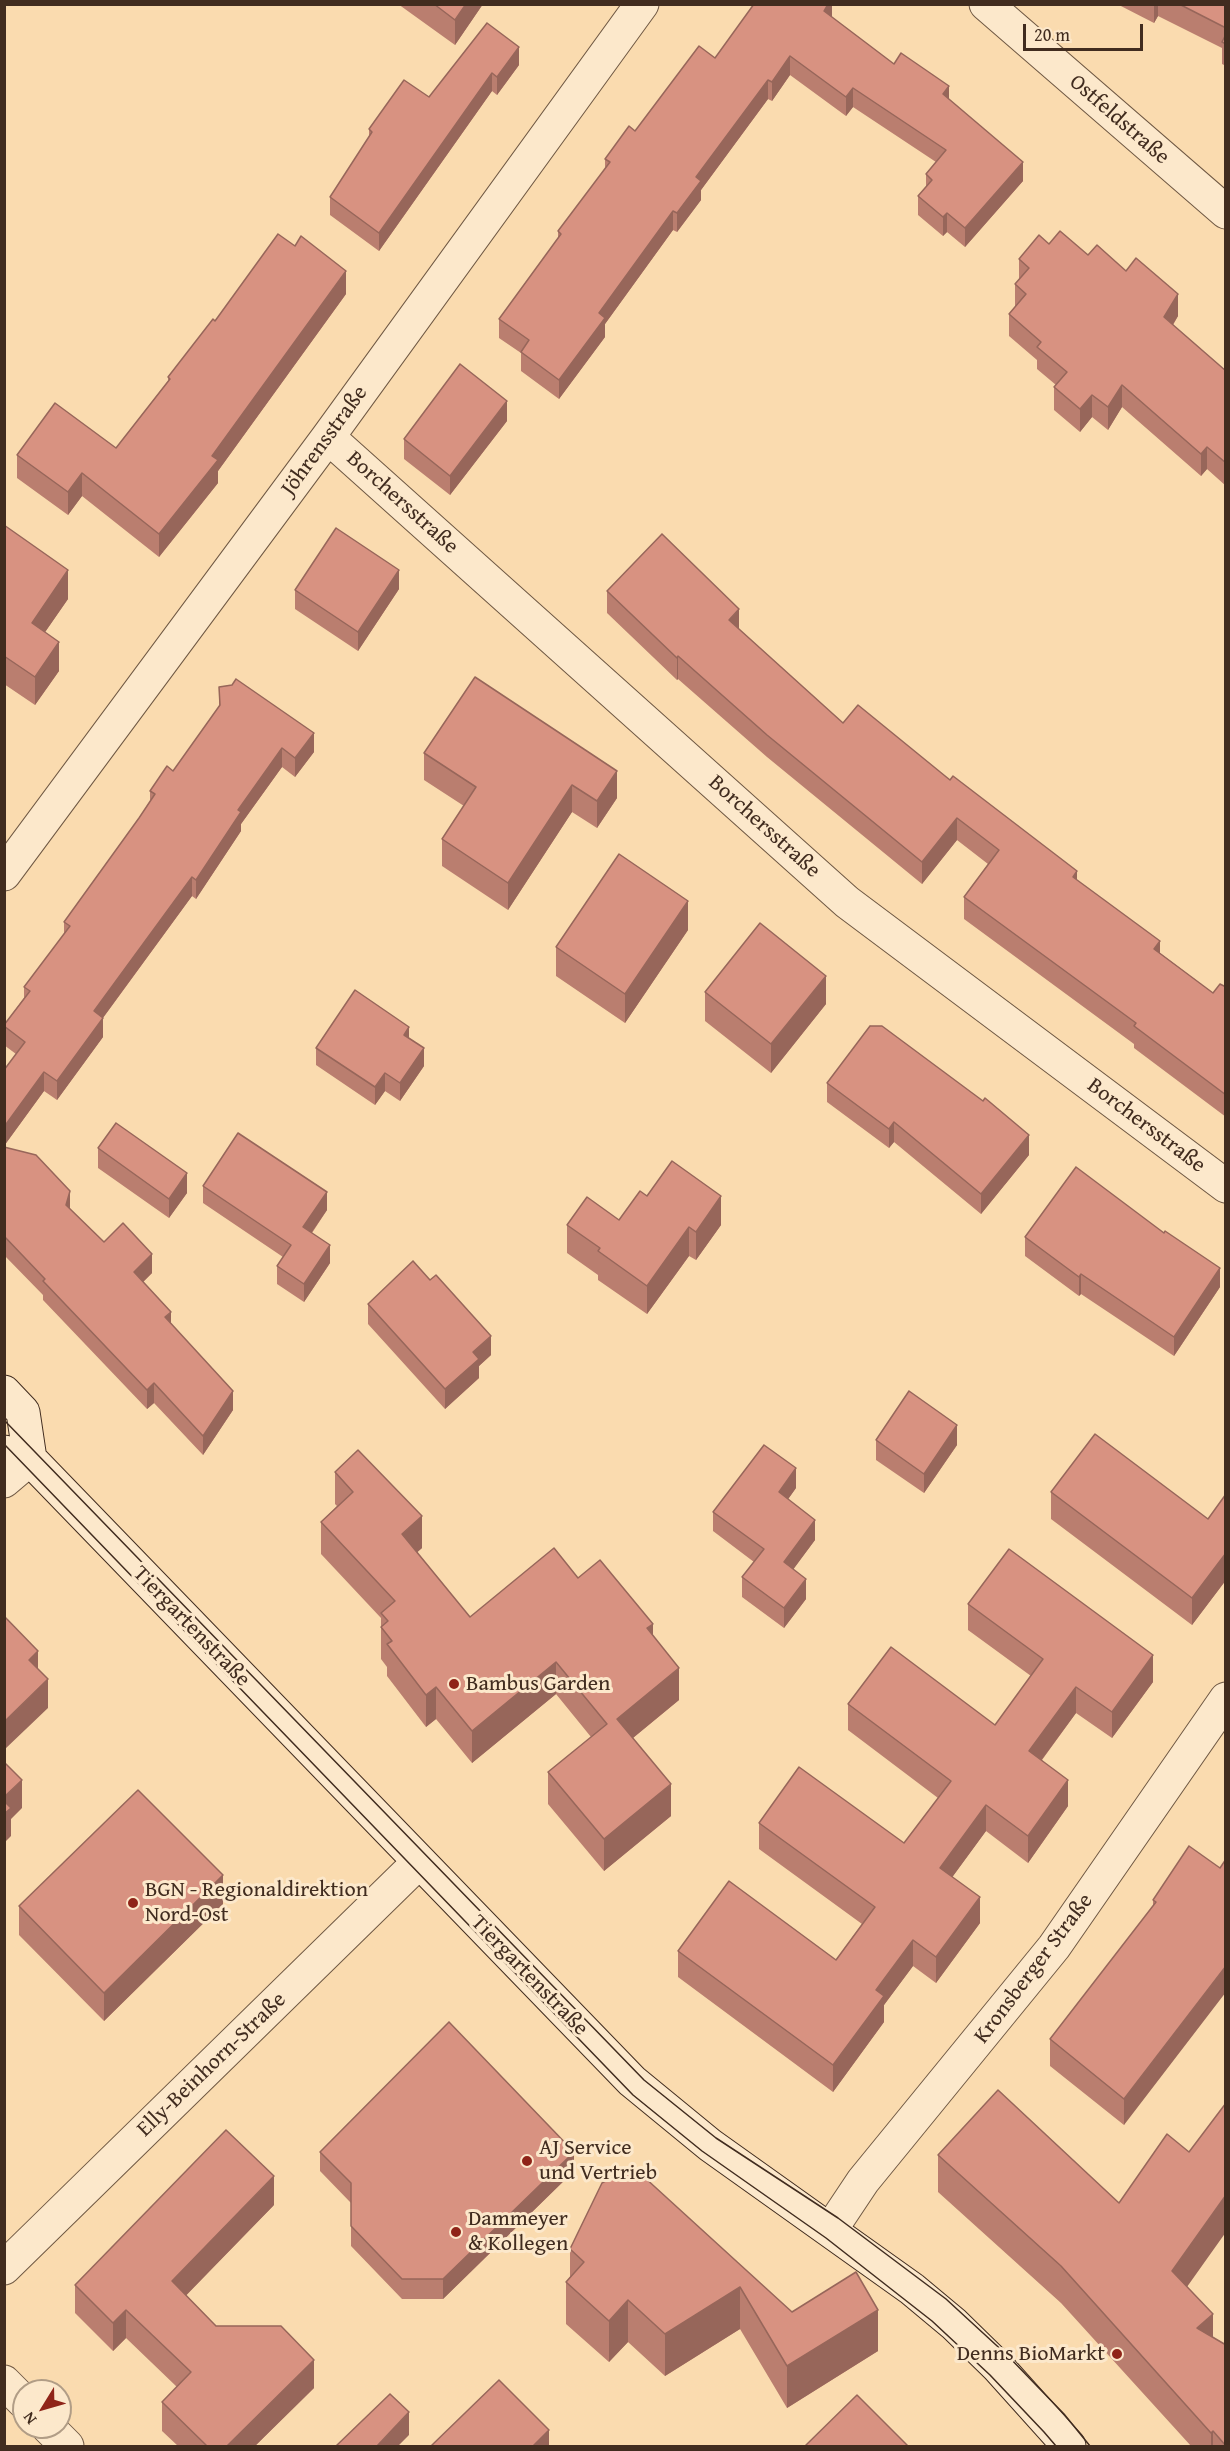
<!DOCTYPE html>
<meta charset="utf-8">
<style>
body{margin:0}
#map{position:relative;width:1230px;height:2451px;overflow:hidden;background:#fadbaf;font-family:"Gentium Book Plus",serif}
canvas{display:block}
.frame{position:absolute;inset:0;border:6px solid #412c1f;pointer-events:none}
.north{position:absolute;left:12px;top:2379px;width:60px;height:60px;box-sizing:border-box;background:#fce8cb;border:2px solid #b19d86;border-radius:50%;rotate:233deg;font-size:16px;font-weight:700;line-height:24px;text-align:center;color:#412c1f}
.north::after{content:'';display:block;margin:auto;width:21px;height:27px;background:#8f2418;clip-path:polygon(50% 0,100% 100%,50% 72%,0 100%)}
.scale{position:absolute;left:1023px;top:24px;width:120px;height:27px;box-sizing:border-box;border:3px solid #412c1f;border-top:0;padding-left:8px;font-size:18px;line-height:21px;white-space:nowrap;color:#412c1f;-webkit-text-stroke:4px #fce8cb;paint-order:stroke}
</style>
<div id="map">
<canvas width="1230" height="2451"></canvas>
<div class="frame"></div>
<div class="north">N</div>
<div class="scale">20 m</div>
</div>
<script>
const ctx = document.querySelector('canvas').getContext('2d');
ctx.lineJoin = 'round';
function toPath(rows) {
  const path = new Path2D();
  for (const r of rows) {
    path.moveTo(r[0], r[1]);
    for (let i = 2; i < r.length; i += 2) path.lineTo(r[i], r[i + 1]);
  }
  return path;
}
function stroke(path, color, width, dash) {
  ctx.strokeStyle = color;
  ctx.lineWidth = width;
  ctx.lineCap = dash ? 'butt' : 'round';
  ctx.setLineDash(dash || []);
  ctx.stroke(path);
}
function fill(path, color) {
  ctx.fillStyle = color;
  ctx.fill(path, 'evenodd');
}
function label(font, color, halo, rows, align = 'center') {
  ctx.font = font + ' "Gentium Book Plus",serif';
  ctx.lineWidth = 6;
  ctx.setLineDash([]);
  ctx.textBaseline = 'middle';
  ctx.strokeStyle = halo;
  ctx.fillStyle = color;
  for (const [text, x, y, turn = 0] of rows) {
    ctx.save();
    ctx.translate(x, y);
    ctx.rotate((+turn || 0) * Math.PI / 180);
    ctx.textAlign = isNaN(turn) ? turn : align;
    if (halo) ctx.strokeText(text, 0, 0);
    ctx.fillText(text, 0, 0);
    ctx.restore();
  }
}
const street = toPath([
 [986,4,1226,212],
 [328,437,847,902,1226,1186],
 [4,874,328,437,642,4],
 [4,1481,30,1459],
 [831,2229,863,2181,1054,1947,1226,1699],
 [4,2268,419,1862],
 [4,2382,24,2402],
 [48,2427,67,2446]
]);
const secondary = toPath([
 [4,1392,23,1412,30,1459],
 [4,1452,30,1459,632,2081,710,2145,912,2289,954,2324,998,2367,1069,2446]
]);
stroke(street, '#6f5843', 35);
stroke(secondary, '#412c1f', 35);
stroke(street, '#fce8cb', 33);
stroke(secondary, '#fce8cb', 33);
stroke(toPath([
 [4,1420,644,2080,716,2138,838,2218,946,2299,1008,2356,1064,2414,1090,2446],
 [4,1444,633,2095,702,2151,826,2238,932,2321,990,2375,1044,2432,1056,2446]
]), '#412c1f', 1.5);
fill(toPath([
 [398,4,483,4,455,45],
 [832,4,832,17,894,64,949,99,1023,181,965,247,947,232,943,236,918,215,918,196,926,187,926,174,936,162,853,107,846,116,790,75,772,101,768,99,701,190,701,200,677,232,673,230,605,324,605,337,559,399,521,371,521,353,499,338,499,319,558,238,558,231,605,170,605,159,635,131,715,58],
 [1117,4,1226,4,1226,66,1222,64,1222,48,1158,16,1154,23],
 [487,23,519,65,497,95,492,91,379,251,330,215,330,197,369,137,369,129,429,97],
 [1049,244,1088,255,1178,316,1173,325,1226,371,1226,486,1207,469,1201,476,1122,407,1108,430,1092,417,1080,432,1054,410,1054,387,1056,385,1037,369,1037,360,1009,336,1009,314,1015,307,1015,284,1019,280,1019,259],
 [346,294,218,471,218,483,159,557,82,496,68,515,17,478,17,455,116,448,168,381,168,377,215,321],
 [507,421,450,495,404,459,404,439],
 [4,525,68,599,45,632,59,671,35,705,4,684],
 [399,589,358,651,295,609,295,590],
 [607,591,739,629,843,723,950,780,1077,880,1160,953,1213,993,1226,987,1226,1117,1134,1048,1134,1044,964,919,964,897,988,864,957,840,922,884,767,757,678,679,677,680,607,613],
 [475,677,617,798,597,828,572,812,508,910,442,866,442,839,464,806,424,780,424,753],
 [219,687,314,752,295,777,282,767,241,824,241,831,196,899,192,896,103,1018,103,1037,57,1100,44,1091,4,1146,4,1070,16,1054,4,1045,4,1025,24,998,24,987,64,934,64,922,139,818,150,801,150,791,173,771,219,707],
 [688,930,625,1023,556,976,556,947],
 [705,992,826,1004,771,1073,705,1021],
 [409,1038,424,1066,400,1101,385,1091,375,1105,316,1065,316,1048],
 [827,1083,1029,1155,981,1214,894,1142,889,1148,827,1102],
 [4,1147,70,1209,104,1242,152,1273,143,1282,171,1323,233,1410,203,1455,154,1403,147,1409,43,1300,43,1295,4,1255],
 [98,1148,187,1193,169,1218,98,1168],
 [203,1186,327,1210,312,1233,330,1263,304,1302,277,1284,277,1266,283,1257,203,1203],
 [647,1196,721,1225,696,1260,689,1256,647,1314,598,1280,598,1275,567,1253,567,1225,619,1220],
 [1164,1233,1220,1287,1174,1356,1081,1294,1079,1296,1025,1256,1025,1237],
 [430,1280,491,1355,479,1366,479,1378,445,1409,368,1324,368,1304],
 [876,1440,957,1445,924,1493,876,1460],
 [335,1472,422,1548,417,1552,470,1617,578,1578,653,1635,679,1700,633,1738,671,1816,604,1871,548,1804,548,1772,591,1737,556,1694,472,1763,436,1719,426,1727,387,1676,387,1667,381,1659,381,1618,321,1554,321,1522,337,1506,335,1504],
 [796,1488,788,1499,815,1540,793,1569,806,1599,784,1628,742,1597,742,1577,754,1562,713,1531,713,1512],
 [1051,1492,1208,1519,1226,1494,1226,1580,1192,1625,1051,1519],
 [968,1604,1153,1682,1112,1738,1076,1713,1042,1760,1068,1806,1028,1863,986,1831,952,1877,980,1923,936,1983,913,1966,884,2005,884,2022,833,2092,678,1977,678,1951,836,1960,862,1924,759,1849,759,1823,904,1843,938,1798,848,1730,848,1704,995,1725,1031,1676,968,1630],
 [1220,1868,1124,2125,1050,2066,1050,2039,1153,1906,1153,1900],
 [223,1904,104,2021,19,1935,19,1906],
 [320,2152,574,2171,443,2299,402,2299,351,2246,351,2203,320,2171],
 [938,2155,1187,2287,1213,2337,1226,2345,1226,2446,1191,2446,1061,2303,938,2192],
 [602,2183,792,2312,878,2351,787,2408,740,2329,665,2376,628,2342,609,2362,566,2324,566,2282,570,2277,570,2249],
 [274,2205,186,2295,216,2326,314,2388,255,2446,178,2446,162,2431,162,2402,177,2387,126,2338,113,2351,75,2313,75,2285]
]), '#ba7e6f');
fill(toPath([
 [466,4,483,4,455,45,455,20],
 [828,4,832,4,832,19,824,11],
 [1154,4,1158,4,1158,16,1154,23],
 [519,47,519,65,497,95,497,77],
 [790,56,790,75,772,101,772,82],
 [492,73,492,91,379,251,379,233],
 [768,80,768,99,701,190,701,200,677,232,677,213,696,177],
 [949,86,949,105,943,94],
 [853,88,853,107,846,116,846,97],
 [1023,162,1023,181,965,247,965,228],
 [673,211,673,230,605,324,605,337,559,399,559,380,599,313],
 [947,213,947,232,943,236,943,217],
 [346,271,346,294,218,471,218,483,159,557,159,534,212,456],
 [1178,294,1178,316,1164,339,1164,317],
 [1122,385,1122,407,1108,430,1108,407],
 [1092,395,1092,417,1080,432,1080,409],
 [507,401,507,421,450,495,450,476],
 [1207,447,1207,469,1201,476,1201,454],
 [82,473,82,496,68,515,68,492],
 [68,570,68,599,32,651,32,623],
 [399,570,399,589,358,651,358,632],
 [739,609,739,632,729,620],
 [59,642,59,671,35,705,35,677],
 [678,656,678,679,677,680,677,658],
 [314,733,314,752,295,777,295,758],
 [282,748,282,767,241,824,241,831,196,899,196,880,238,810],
 [617,771,617,798,597,828,597,801],
 [572,785,572,812,508,910,508,883],
 [957,818,957,840,922,884,922,862],
 [1077,871,1077,894,1073,877],
 [192,877,192,896,94,1030,94,1011],
 [688,901,688,930,625,1023,625,994],
 [1160,941,1160,964,1154,949],
 [826,976,826,1004,771,1073,771,1044],
 [103,1018,103,1037,57,1100,57,1081],
 [409,1027,409,1045,404,1035],
 [424,1048,424,1066,400,1101,400,1083],
 [44,1072,44,1091,4,1146,4,1127],
 [385,1073,385,1091,375,1105,375,1087],
 [894,1122,894,1142,889,1148,889,1129],
 [1029,1135,1029,1155,981,1214,981,1194],
 [187,1173,187,1193,169,1218,169,1199],
 [70,1191,70,1210,66,1205],
 [327,1192,327,1210,303,1245,303,1227],
 [721,1196,721,1225,696,1260,696,1232],
 [689,1227,689,1256,647,1314,647,1286],
 [330,1245,330,1263,304,1302,304,1284],
 [152,1254,152,1273,134,1291,134,1272],
 [1220,1268,1220,1287,1174,1356,1174,1337],
 [1081,1274,1081,1294,1079,1296,1079,1277],
 [171,1312,171,1331,165,1317],
 [491,1336,491,1355,479,1366,479,1378,445,1409,445,1389,473,1352],
 [154,1383,154,1403,147,1409,147,1390],
 [233,1391,233,1410,203,1455,203,1436],
 [957,1425,957,1445,924,1493,924,1474],
 [796,1468,796,1488,779,1512,779,1492],
 [422,1516,422,1548,402,1566,402,1534],
 [815,1520,815,1540,784,1582,784,1562],
 [1226,1553,1226,1580,1192,1625,1192,1598],
 [806,1579,806,1599,784,1628,784,1608],
 [653,1624,653,1656,647,1628],
 [38,1651,38,1679,29,1660],
 [1153,1655,1153,1682,1112,1738,1112,1712],
 [556,1662,556,1694,472,1763,472,1731],
 [679,1668,679,1700,617,1751,617,1719],
 [48,1679,48,1708,4,1750,4,1722],
 [436,1687,436,1719,426,1727,426,1695],
 [1076,1687,1076,1713,1029,1777,1029,1751],
 [22,1780,22,1808,11,1819,11,1836,4,1843,4,1797],
 [1068,1780,1068,1806,1028,1863,1028,1836],
 [671,1784,671,1816,604,1871,604,1839],
 [986,1805,986,1831,940,1894,940,1868],
 [223,1875,223,1904,104,2021,104,1993],
 [980,1897,980,1923,936,1983,936,1957],
 [913,1940,913,1966,884,2005,884,2022,833,2092,833,2065,876,1990],
 [1226,1966,1226,1992,1124,2125,1124,2099],
 [574,2152,574,2171,443,2299,443,2279],
 [274,2176,274,2205,172,2310,172,2281],
 [1226,2195,1226,2232,1172,2308,1172,2271],
 [740,2287,740,2329,665,2376,665,2334],
 [628,2300,628,2342,609,2362,609,2321],
 [126,2310,126,2338,113,2351,113,2323],
 [878,2310,878,2351,787,2408,787,2366],
 [1213,2314,1213,2351,1197,2328],
 [314,2360,314,2388,255,2446,227,2446],
 [409,2412,409,2435,398,2446,377,2446],
 [549,2430,549,2446,533,2446],
 [1213,2431,1213,2446,1211,2446,1211,2433]
]), '#97665a');
const building = toPath([
 [434,4,466,4,455,20,434,4],
 [754,4,828,4,824,11,894,64,901,53,949,86,943,94,1023,162,965,228,947,213,943,217,918,196,932,180,926,174,946,150,853,88,846,97,790,56,772,82,768,80,696,177,701,181,677,213,673,211,599,313,605,318,559,380,521,352,529,340,499,319,561,234,558,231,610,162,605,159,629,126,635,131,699,46,715,58,754,4],
 [1179,4,1226,4,1226,28,1179,4],
 [487,23,519,47,497,77,492,73,379,233,330,197,372,132,369,129,404,80,429,97,487,23],
 [1226,34,1226,44,1222,42,1226,34],
 [1060,231,1088,255,1097,245,1126,271,1136,258,1178,294,1164,317,1226,371,1226,463,1207,447,1201,454,1122,385,1108,407,1092,395,1080,409,1054,387,1067,372,1037,347,1041,342,1009,314,1026,294,1015,284,1029,268,1019,259,1039,235,1049,244,1060,231],
 [278,234,295,246,301,236,346,271,212,456,218,460,159,534,82,473,68,492,17,455,55,403,116,448,170,379,168,377,213,319,215,321,278,234],
 [460,364,507,401,450,476,404,439,460,364],
 [4,525,68,570,32,623,59,642,35,677,4,656,4,525],
 [336,528,399,570,358,632,295,590,336,528],
 [662,534,739,609,729,620,843,723,858,705,950,780,953,776,1077,871,1073,877,1160,941,1154,949,1213,993,1220,984,1226,987,1226,1095,1134,1026,1136,1023,964,897,999,850,957,818,922,862,767,735,678,656,677,658,607,591,662,534],
 [475,677,617,771,597,801,572,785,508,883,442,839,476,787,424,753,475,677],
 [236,679,314,733,295,758,282,748,238,810,241,812,196,880,192,877,94,1011,103,1018,57,1081,44,1072,4,1127,4,1070,25,1042,4,1026,4,1025,30,991,24,987,70,926,64,922,139,818,155,794,150,791,167,766,173,771,220,705,219,687,232,685,236,679],
 [619,854,688,901,625,994,556,947,619,854],
 [760,923,826,976,771,1044,705,992,760,923],
 [355,990,409,1027,404,1035,424,1048,400,1083,385,1073,375,1087,316,1048,355,990],
 [870,1026,882,1026,983,1101,985,1098,1029,1135,981,1194,894,1122,889,1129,827,1083,870,1026],
 [116,1123,187,1173,169,1199,98,1148,116,1123],
 [238,1133,327,1192,303,1227,330,1245,304,1284,277,1266,291,1245,203,1186,238,1133],
 [4,1147,36,1155,70,1191,66,1205,104,1242,123,1223,152,1254,134,1272,171,1312,165,1317,233,1391,203,1436,154,1383,147,1390,43,1281,45,1279,4,1236,4,1147],
 [672,1161,721,1196,696,1232,689,1227,647,1286,598,1251,600,1248,567,1225,587,1197,619,1220,640,1191,647,1196,672,1161],
 [1076,1167,1164,1233,1165,1231,1220,1268,1174,1337,1081,1274,1079,1277,1025,1237,1076,1167],
 [413,1261,430,1280,436,1275,491,1336,473,1352,479,1359,445,1389,368,1304,413,1261],
 [909,1391,957,1425,924,1474,876,1440,909,1391],
 [1095,1434,1208,1519,1226,1494,1226,1553,1192,1598,1051,1492,1095,1434],
 [764,1445,796,1468,779,1492,815,1520,784,1562,806,1579,784,1608,742,1577,764,1549,713,1512,764,1445],
 [358,1450,422,1516,402,1534,470,1617,554,1548,578,1578,600,1560,653,1624,647,1628,679,1668,617,1719,671,1784,604,1839,548,1772,607,1724,556,1662,472,1731,436,1687,426,1695,387,1644,392,1641,381,1627,388,1621,381,1613,395,1601,321,1522,353,1492,335,1472,358,1450],
 [1009,1549,1153,1655,1112,1712,1076,1687,1029,1751,1068,1780,1028,1836,986,1805,940,1868,980,1897,936,1957,913,1940,876,1990,884,1996,833,2065,678,1951,729,1881,836,1960,875,1907,759,1823,799,1767,904,1843,951,1781,848,1704,891,1647,995,1725,1043,1659,968,1604,1009,1549],
 [4,1616,38,1651,29,1660,48,1679,4,1722,4,1616],
 [4,1762,22,1780,4,1797,4,1762],
 [138,1790,223,1875,104,1993,19,1906,138,1790],
 [4,1801,11,1808,4,1814,4,1801],
 [1189,1846,1220,1868,1226,1859,1226,1966,1124,2099,1050,2039,1156,1902,1153,1900,1189,1846],
 [449,2022,574,2152,443,2279,402,2279,351,2226,351,2183,320,2152,449,2022],
 [998,2090,1119,2203,1167,2134,1189,2152,1226,2103,1226,2195,1172,2271,1213,2314,1197,2328,1226,2345,1226,2446,1213,2431,1211,2433,1061,2266,938,2155,998,2090],
 [226,2130,274,2176,172,2281,216,2326,281,2326,314,2360,227,2446,207,2446,162,2402,191,2372,126,2310,113,2323,75,2285,226,2130],
 [632,2166,792,2312,856,2272,878,2310,787,2366,740,2287,665,2334,628,2300,609,2321,566,2282,584,2262,570,2249,602,2183,632,2166],
 [499,2380,549,2430,533,2446,431,2446,499,2380],
 [390,2394,409,2412,377,2446,336,2446,390,2394],
 [857,2395,908,2446,805,2446,857,2395]
]);
fill(building, '#d89281');
stroke(building, '#97665a', 1.5);
for (const [x, y, r, color] of [
 [454,1684,6,"#8f2418"],
 [133,1903,6,"#8f2418"],
 [527,2161,6,"#8f2418"],
 [456,2232,6,"#8f2418"],
 [1117,2354,6,"#8f2418"]
]) {
  const dot = new Path2D();
  dot.arc(x, y, r, 0, 2 * Math.PI);
  ctx.fillStyle = color;
  ctx.fill(dot);
  stroke(dot, '#fce8cb', 2);
}
label('22px', '#412c1f', '#fce8cb', [
 ["Ostfeldstraße",1119,120,41],
 ["Jöhrensstraße",325,441,-54],
 ["Borchersstraße",402,503,42],
 ["Borchersstraße",764,827,42],
 ["Borchersstraße",1146,1126,37],
 ["Tiergartenstraße",191,1627,46],
 ["Kronsberger Straße",1034,1969,-53],
 ["Tiergartenstraße",529,1976,46],
 ["Elly-Beinhorn-Straße",212,2065,-44]
]);
label('22px', '#412c1f', '#fce8cb', [
 ["Bambus Garden",466,1684],
 ["BGN - Regionaldirektion",145,1890],
 ["Nord-Ost",145,1915],
 ["AJ Service",539,2148],
 ["und Vertrieb",539,2173],
 ["Dammeyer",468,2219],
 ["& Kollegen",468,2244],
 ["Denns BioMarkt",1105,2354,"right"]
], 'left');
</script>
